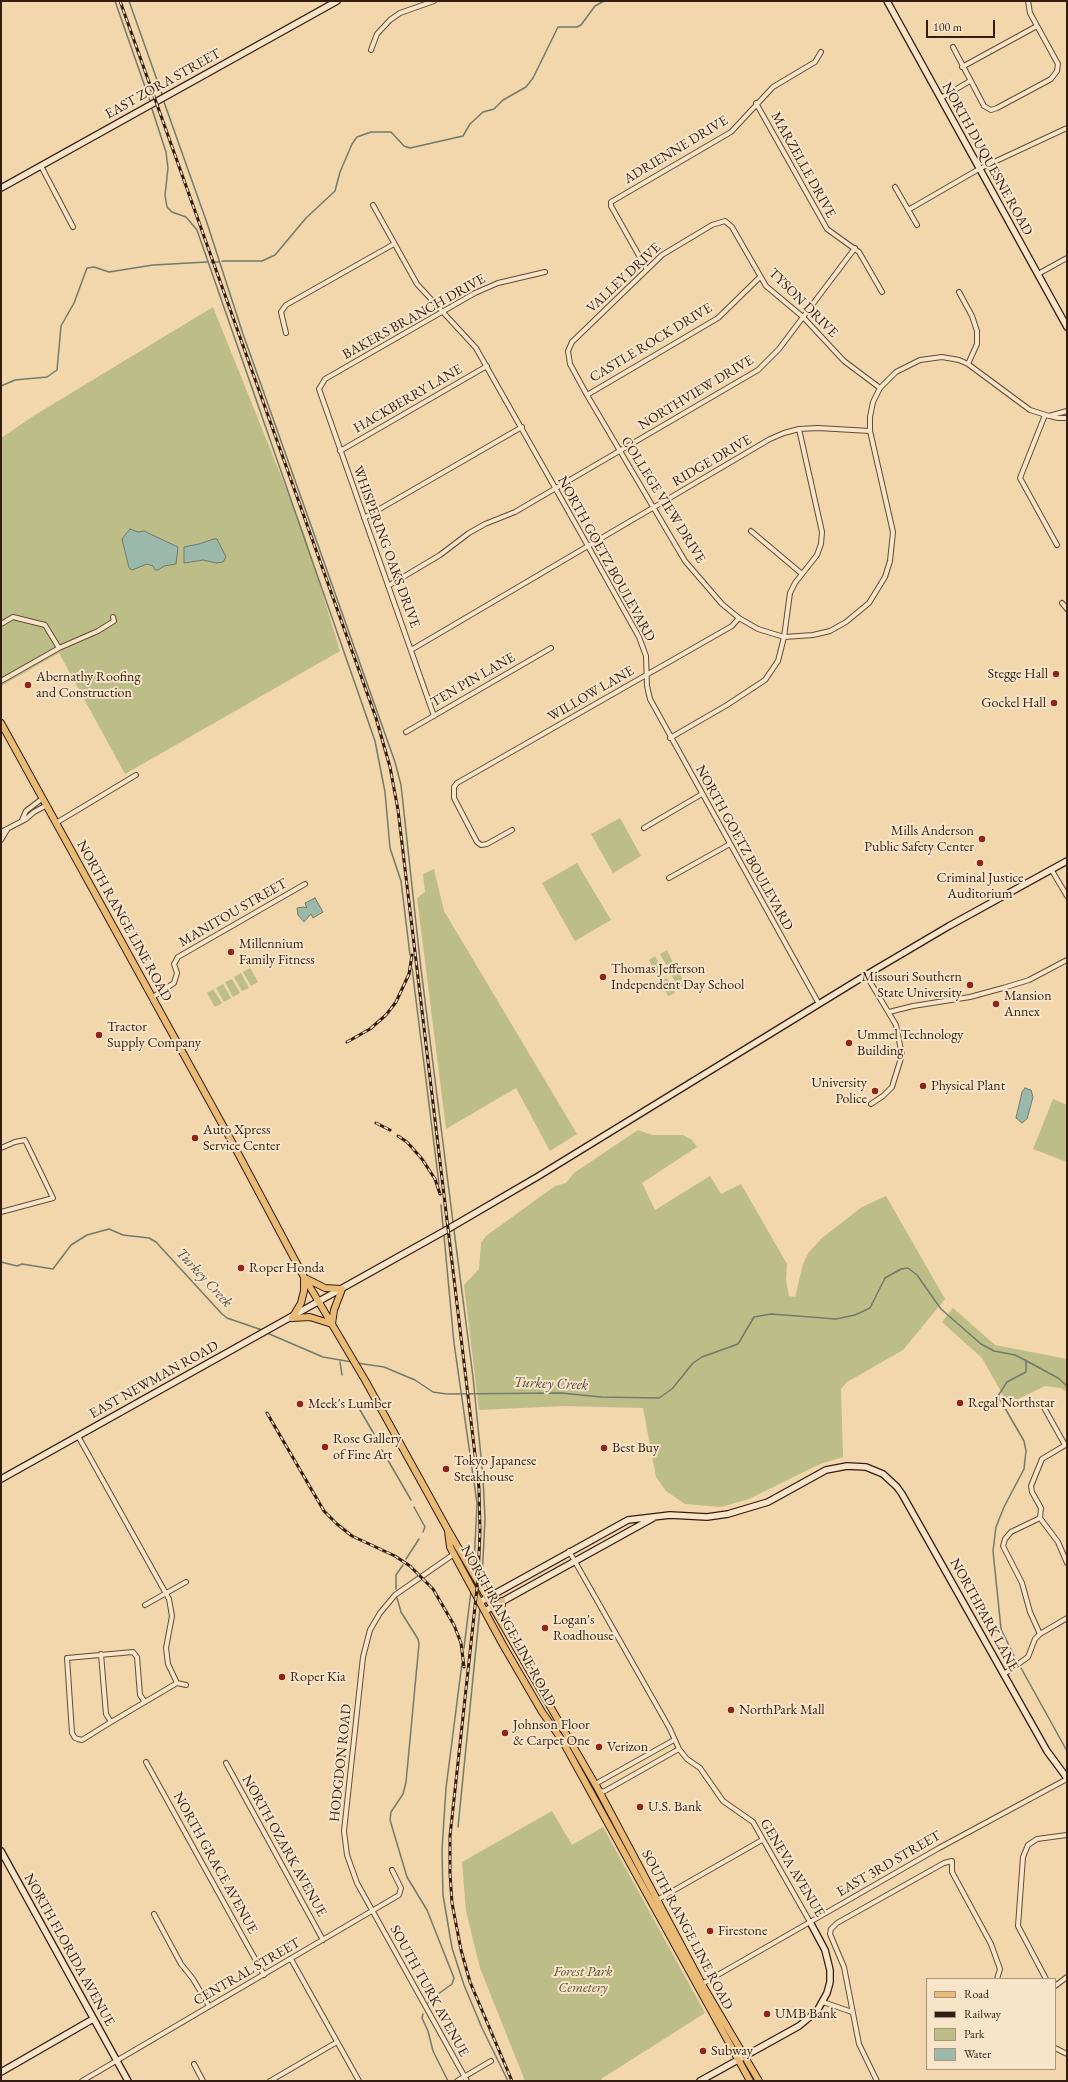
<!DOCTYPE html>
<style>
body{margin:0}
#map{position:relative;width:1068px;height:2082px;overflow:hidden;background:#f2d6ac;font-family:"EB Garamond",serif}
canvas{display:block}
.frame{position:absolute;inset:0;border:2px solid #341c10;pointer-events:none}
.legend{position:absolute;left:926px;top:1978px;width:130px;height:92px;box-sizing:border-box;background:#f7e4c9;border:1px solid #a9947f;margin:0;padding:5px 7px;list-style:none;font-size:12px;color:#341c10}
.legend li{display:flex;align-items:center;gap:8px;height:20px}
.legend b{width:20px;border:1px solid #a9947f}
.scale{position:absolute;left:926px;top:20px;width:69px;height:18px;box-sizing:border-box;border:2px solid #341c10;border-top:0;padding-left:5px;font-size:12px;line-height:14px;white-space:nowrap;color:#341c10;-webkit-text-stroke:3px #f7e4c9;paint-order:stroke}
</style>
<div id="map">
<canvas width="1068" height="2082"></canvas>
<div class="frame"></div>
<ul class="legend">
<li><b style="height:5px;background:#e9bb76"></b>Road</li>
<li><b style="height:5px;background:#341c10"></b>Railway</li>
<li><b style="height:11px;background:#bdbd88"></b>Park</li>
<li><b style="height:11px;background:#9bb9aa"></b>Water</li>
</ul>
<div class="scale">100 m</div>
</div>
<script>
const ctx = document.querySelector('canvas').getContext('2d');
ctx.lineJoin = 'round';
function fill(path, color) {
  ctx.fillStyle = color;
  ctx.fill(path, 'evenodd');
}
function toPath(rows) {
  const path = new Path2D();
  for (const r of rows) {
    path.moveTo(r[0], r[1]);
    for (let i = 2; i < r.length; i += 2) path.lineTo(r[i], r[i + 1]);
  }
  return path;
}
function stroke(path, color, width, dash) {
  ctx.strokeStyle = color;
  ctx.lineWidth = width;
  ctx.lineCap = dash ? 'butt' : 'round';
  ctx.setLineDash(dash || []);
  ctx.stroke(path);
}
function label(font, color, halo, rows, align = 'center') {
  ctx.font = font + ' "EB Garamond",serif';
  ctx.lineWidth = 4;
  ctx.setLineDash([]);
  ctx.textBaseline = 'middle';
  ctx.strokeStyle = halo;
  ctx.fillStyle = color;
  for (const [text, x, y, turn = 0] of rows) {
    ctx.save();
    ctx.translate(x, y);
    ctx.rotate((+turn || 0) * Math.PI / 180);
    ctx.textAlign = isNaN(turn) ? turn : align;
    if (halo) ctx.strokeText(text, 0, 0);
    ctx.fillText(text, 0, 0);
    ctx.restore();
  }
}
fill(toPath([
 [213,307,304,533,340,651,125,774,59,653,1,686,1,438,35,415],
 [620,818,641,856,613,873,591,834],
 [577,863,611,920,575,941,542,883],
 [434,869,444,911,577,1134,550,1151,516,1088,446,1129,417,898,425,892,423,874],
 [667,950,674,965,668,968,660,954],
 [655,956,663,970,656,974,649,960],
 [250,968,258,982,251,986,243,972],
 [679,972,686,987,680,991,672,976],
 [241,973,249,988,242,991,234,977],
 [667,978,675,993,668,996,661,982],
 [232,979,240,993,233,997,225,982],
 [223,984,231,998,224,1002,216,988],
 [213,989,222,1003,215,1007,207,993],
 [1053,1099,1067,1105,1067,1162,1033,1149],
 [638,1130,652,1135,683,1135,692,1140,697,1147,642,1183,655,1210,710,1176,721,1194,741,1184,787,1264,786,1280,789,1296,795,1297,803,1264,809,1252,822,1238,862,1207,886,1196,945,1299,903,1350,847,1382,841,1389,843,1457,820,1464,749,1499,721,1507,685,1504,666,1491,656,1477,643,1408,564,1406,479,1410,464,1285,479,1269,481,1243,486,1236,555,1186,566,1183,574,1173],
 [953,1308,995,1345,1067,1359,1067,1392,1061,1388,1045,1386,1008,1404,982,1358,942,1322],
 [552,1811,572,1845,603,1827,705,2013,601,2079,602,2081,525,2081,480,1968,466,1911,462,1862]
]), '#bdbd88');
const water = toPath([
 [130,529,138,532,144,531,178,547,176,564,164,566,158,570,155,570,153,566,147,564,132,570,129,568,122,539,130,529],
 [214,539,217,539,226,557,223,562,216,563,203,560,184,563,184,547,199,544,214,539],
 [315,898,323,912,313,918,311,914,304,922,298,915,297,908,304,907,307,908,305,903,315,898],
 [1025,1088,1031,1090,1033,1097,1027,1119,1022,1123,1016,1118,1022,1092,1025,1088]
]);
fill(water, '#9bb9aa');
stroke(water, '#727a6c', 1);
stroke(toPath([
 [115,1,150,101],
 [129,1,162,94],
 [164,102,207,223,243,334,395,762,401,785,421,969,453,1222],
 [152,109,166,152,168,168,165,195,167,207,172,212,186,217,197,230,375,741,385,792,390,848,401,881,410,955],
 [222,261,262,261,275,255,306,218,335,191,340,172,352,144,357,137,371,132,391,132,404,146,410,148,463,136,470,124,483,112,494,109,503,100,526,87,533,78,558,27,577,27,581,25,595,6,604,1],
 [211,262,219,262],
 [1,386,15,380,47,377,57,370,61,326,74,303,87,268,94,267,109,272,153,265,207,262],
 [412,968,439,1184],
 [441,1205,443,1227],
 [454,1230,473,1377,483,1477,485,1519,482,1579],
 [444,1236,454,1343,477,1503,474,1565],
 [1,1262,17,1266,22,1264,53,1269,71,1245,87,1235,109,1229,123,1235,149,1238,156,1242,222,1314,227,1318,262,1330],
 [267,1333,323,1357,352,1362],
 [340,1362,342,1375],
 [357,1363,384,1367,415,1380,433,1392,447,1394,561,1393,601,1397,659,1398,672,1389,693,1363,702,1357,738,1344,754,1317,771,1314,836,1319,855,1315,870,1308,885,1278,901,1269,908,1268,917,1275,941,1309,981,1344,994,1351,1015,1355,1023,1359,1058,1378,1067,1386],
 [360,1410,374,1434],
 [382,1450,411,1500],
 [414,1507,425,1527,423,1532],
 [406,1559,419,1539],
 [396,1589,396,1575,403,1565],
 [397,1598,401,1612,418,1639,419,1644,406,1782,403,1794,391,1812,390,1820,407,1877,427,1910,454,1978,452,1984,434,1997,428,2003],
 [464,1648,471,1591],
 [1017,1662,1001,1629,993,1551,996,1527,1004,1507,1024,1469,1026,1451,1024,1441,998,1396,1007,1382,1026,1372,1026,1360],
 [462,1663,446,1788,442,1850,443,1895,452,1948,464,1985,482,2028,508,2081],
 [1021,1668,1067,1751],
 [458,1827,480,1608],
 [423,2014,422,2018,428,2031,433,2051,448,2081]
]), '#727a6c', 1.5);
const street = toPath([
 [953,47,984,106,991,110,997,108,1051,79,1057,71,1058,64,1030,13,1028,1],
 [371,50,377,34,390,20,400,13,434,1],
 [962,67,1037,26],
 [941,98,970,81],
 [756,103,827,229,859,252,882,292],
 [41,166,73,227],
 [895,187,917,225],
 [373,205,417,284,476,348,588,546,639,637,646,656,647,686,650,699,819,1004],
 [908,210,979,169,1067,128],
 [646,268,611,206,611,202,731,132,773,87,815,62,821,52],
 [1038,274,1067,258],
 [959,292,972,316,977,331,977,344,968,364],
 [286,333,281,312,286,305,394,244],
 [880,388,844,361,803,317,766,286,732,227,725,221,712,225,662,255,572,342,568,351,570,364,587,395,685,561,722,604,739,618,758,629,784,637,813,635,830,631,846,622,869,603,885,577,890,561,893,532,870,431,870,417,873,402,880,388,896,372,920,360,942,357,959,360,968,364,1030,410,1049,416,1067,411],
 [587,395,718,318,760,277],
 [1045,415,1020,478,1057,545],
 [1050,416,1058,418,1067,418],
 [340,451,487,366],
 [364,518,522,427],
 [751,531,802,574],
 [388,586,440,555,469,533,485,524,515,512,758,370,779,349,855,248],
 [1062,603,1067,609],
 [1,624,13,617,45,625,59,648],
 [411,650,770,439,784,433,799,429,818,428,870,431],
 [1,681,59,648,98,631,114,621,113,617],
 [434,716,319,389,325,379,475,293,498,283,545,272],
 [406,732,551,648],
 [670,738,727,705,765,680,778,661,784,637,790,593,795,583,817,555,821,544,822,532,799,429],
 [22,820,26,811,43,798],
 [56,823,136,775],
 [644,828,702,794],
 [512,830,487,844,481,845,477,842,454,798,454,787,457,783,732,626,739,618],
 [1,832,26,819,34,812,47,805],
 [1,840,7,830],
 [1051,869,1067,896],
 [669,878,730,844],
 [866,975,896,1025,902,1055,892,1087,883,1096,871,1104],
 [153,997,174,983,177,973,174,964,178,957,305,884],
 [889,1012,913,1006,970,997,1003,988,1029,980,1067,960],
 [1,1148,15,1142,25,1140,53,1198,1,1212],
 [1042,1404,1065,1445],
 [78,1436,169,1599,172,1616,166,1648,168,1664,177,1683,186,1685],
 [1040,1518,1011,1532,1005,1539,1003,1546,1022,1583,1030,1612,1040,1634],
 [1040,1518,1041,1508,1032,1492,1031,1486,1042,1459,1067,1444],
 [1040,1518,1058,1542,1067,1563],
 [569,1551,670,1729,679,1749,687,1759,700,1768,723,1801,753,1822,810,1922],
 [454,1554,395,1595,380,1613,370,1630,363,1657,344,1831,347,1855,357,1883,467,2081],
 [145,1605,186,1582],
 [101,1654,106,1714,111,1722],
 [1004,1674,1028,1657,1035,1639,1040,1634,1067,1618],
 [145,1702,140,1695,137,1657,133,1652,67,1658,72,1733,75,1738,78,1739,82,1740,111,1722,177,1683],
 [674,1740,597,1783,598,1789,603,1792,679,1749],
 [146,1762,264,1975],
 [226,1763,323,1940],
 [657,1900,762,1840],
 [154,1914,181,1964,193,1979,209,2006],
 [291,1959,359,2081],
 [1046,1979,1018,1926,1023,1857,1028,1845,1037,1839,1067,1835],
 [702,1984,939,1848,1067,1779],
 [1055,1986,1067,1977],
 [823,2002,852,2012],
 [1055,2048,1067,2054],
 [194,2064,203,2081],
 [82,2081,399,1895,401,1888,392,1870],
 [270,2081,337,2042],
 [457,2081,491,2061],
 [877,2081,859,2044,844,1967,830,1934,831,1929,837,1923,944,1863,952,1861,952,1872,991,1944,1000,1969,997,1979]
]);
const secondary = toPath([
 [887,1,1067,327],
 [1,188,337,1],
 [1,1479,448,1229,537,1177,866,975,949,926,1067,861],
 [480,1602,628,1520,670,1515,707,1517,728,1514,768,1502,826,1470,847,1466,866,1467,883,1474,897,1487,902,1494,1047,1751,1067,1778],
 [485,1611,653,1518],
 [1,1851,128,2081],
 [1,2072,93,2019],
 [700,2081,799,2026,817,2011,827,1993,830,1982,830,1970,825,1950,810,1922]
]);
const primary = toPath([
 [1,723,232,1142,304,1277,365,1380,448,1530,598,1789,702,1984,759,2081],
 [292,1318,310,1317,332,1324,334,1310,342,1289,325,1288,307,1279],
 [292,1318,301,1303,304,1291,304,1279],
 [448,1531,450,1547,503,1645,542,1712,562,1740,750,2081],
 [502,1601,501,1613,504,1618]
]);
stroke(street, '#644a37', 6);
stroke(secondary, '#341c10', 8);
stroke(primary, '#341c10', 8);
stroke(street, '#f7e4c9', 4);
stroke(secondary, '#f7e4c9', 5.5);
stroke(primary, '#e9bb76', 6);
const rail = toPath([
 [120,1,376,718,390,767,398,810,479,1488,480,1531,478,1579,450,1836,450,1873,452,1903,461,1950,470,1982,512,2081],
 [347,1042,370,1029,386,1015,396,1002,409,974,412,955],
 [376,1123,390,1130],
 [398,1136,407,1142,422,1159,435,1179,440,1194],
 [267,1413,324,1511,337,1524,352,1536,395,1556,410,1566,433,1589,454,1625,461,1643,464,1667]
]);
stroke(rail, '#341c10', 3);
stroke(rail, '#f7e4c9', 1.5, [4.5]);
for (const [x, y, r, color] of [
 [1056,674,4,"#8f2418"],
 [28,685,4,"#8f2418"],
 [1054,703,4,"#8f2418"],
 [982,839,4,"#8f2418"],
 [980,863,4,"#8f2418"],
 [231,952,4,"#8f2418"],
 [603,977,4,"#8f2418"],
 [970,985,4,"#8f2418"],
 [996,1004,4,"#8f2418"],
 [99,1035,4,"#8f2418"],
 [849,1043,4,"#8f2418"],
 [923,1086,4,"#8f2418"],
 [875,1091,4,"#8f2418"],
 [195,1138,4,"#8f2418"],
 [241,1268,4,"#8f2418"],
 [960,1403,4,"#8f2418"],
 [300,1404,4,"#8f2418"],
 [325,1447,4,"#8f2418"],
 [604,1448,4,"#8f2418"],
 [446,1469,4,"#8f2418"],
 [545,1628,4,"#8f2418"],
 [282,1677,4,"#8f2418"],
 [731,1710,4,"#8f2418"],
 [505,1733,4,"#8f2418"],
 [599,1747,4,"#8f2418"],
 [640,1807,4,"#8f2418"],
 [710,1931,4,"#8f2418"],
 [767,2014,4,"#8f2418"],
 [703,2051,4,"#8f2418"]
]) {
  const dot = new Path2D();
  dot.arc(x, y, r, 0, 2 * Math.PI);
  ctx.fillStyle = color;
  ctx.fill(dot);
  stroke(dot, '#f7e4c9', 1.5);
}
label('14px', '#341c10', '#f7e4c9', [
 ["EAST ZORA STREET",163,84,-29],
 ["ADRIENNE DRIVE",676,150,-31],
 ["NORTH DUQUESNE ROAD",987,159,61],
 ["MARZELLE DRIVE",803,165,61],
 ["VALLEY DRIVE",624,278,-43],
 ["TYSON DRIVE",803,303,45],
 ["BAKERS BRANCH DRIVE",414,317,-29],
 ["CASTLE ROCK DRIVE",651,343,-31],
 ["NORTHVIEW DRIVE",696,393,-31],
 ["HACKBERRY LANE",408,399,-30],
 ["RIDGE DRIVE",712,461,-30],
 ["COLLEGE VIEW DRIVE",663,500,58],
 ["WHISPERING OAKS DRIVE",386,547,70],
 ["NORTH GOETZ BOULEVARD",606,559,61],
 ["TEN PIN LANE",473,680,-30],
 ["WILLOW LANE",591,694,-30],
 ["NORTH GOETZ BOULEVARD",744,848,61],
 ["MANITOU STREET",233,913,-30],
 ["NORTH RANGE LINE ROAD",124,921,61],
 ["EAST NEWMAN ROAD",154,1380,-29],
 ["NORTHPARK LANE",984,1615,61],
 ["NORTH RANGE LINE ROAD",508,1626,61],
 ["HODGDON ROAD",341,1763,-84],
 ["NORTH OZARK AVENUE",284,1846,61],
 ["NORTH GRACE AVENUE",215,1863,61],
 ["EAST 3RD STREET",889,1864,-30],
 ["GENEVA AVENUE",792,1868,59],
 ["SOUTH RANGE LINE ROAD",687,1930,62],
 ["NORTH FLORIDA AVENUE",69,1950,61],
 ["CENTRAL STREET",247,1972,-30],
 ["SOUTH TURK AVENUE",429,1991,61]
]);
label('14px', '#341c10', '#f7e4c9', [
 ["Stegge Hall",1048,674,"right"],
 ["Abernathy Roofing",36,677],
 ["and Construction",36,693],
 ["Gockel Hall",1046,703,"right"],
 ["Mills Anderson",974,831,"right"],
 ["Public Safety Center",974,847,"right"],
 ["Criminal Justice",980,878,"center"],
 ["Auditorium",980,894,"center"],
 ["Millennium",239,944],
 ["Family Fitness",239,960],
 ["Thomas Jefferson",611,969],
 ["Independent Day School",611,985],
 ["Missouri Southern",962,977,"right"],
 ["State University",962,993,"right"],
 ["Mansion",1004,996],
 ["Annex",1004,1012],
 ["Tractor",107,1027],
 ["Supply Company",107,1043],
 ["Ummel Technology",857,1035],
 ["Building",857,1051],
 ["University",867,1083,"right"],
 ["Police",867,1099,"right"],
 ["Physical Plant",931,1086],
 ["Auto Xpress",203,1130],
 ["Service Center",203,1146],
 ["Roper Honda",249,1268],
 ["Regal Northstar",968,1403],
 ["Meek's Lumber",308,1404],
 ["Rose Gallery",333,1439],
 ["of Fine Art",333,1455],
 ["Best Buy",612,1448],
 ["Tokyo Japanese",454,1461],
 ["Steakhouse",454,1477],
 ["Logan's",553,1620],
 ["Roadhouse",553,1636],
 ["Roper Kia",290,1677],
 ["NorthPark Mall",739,1710],
 ["Johnson Floor",513,1725],
 ["& Carpet One",513,1741],
 ["Verizon",607,1747],
 ["U.S. Bank",648,1807],
 ["Firestone",718,1931],
 ["UMB Bank",775,2014],
 ["Subway",711,2051]
], 'left');
label('italic 14px', '#5d4c34', '#f7e4c9', [
 ["Forest Park",583,1972],
 ["Cemetery",583,1988]
]);
label('italic 15px', '#534b3e', '#f7e4c9', [
 ["Turkey Creek",204,1278,47],
 ["Turkey Creek",551,1384,2]
]);
</script>
